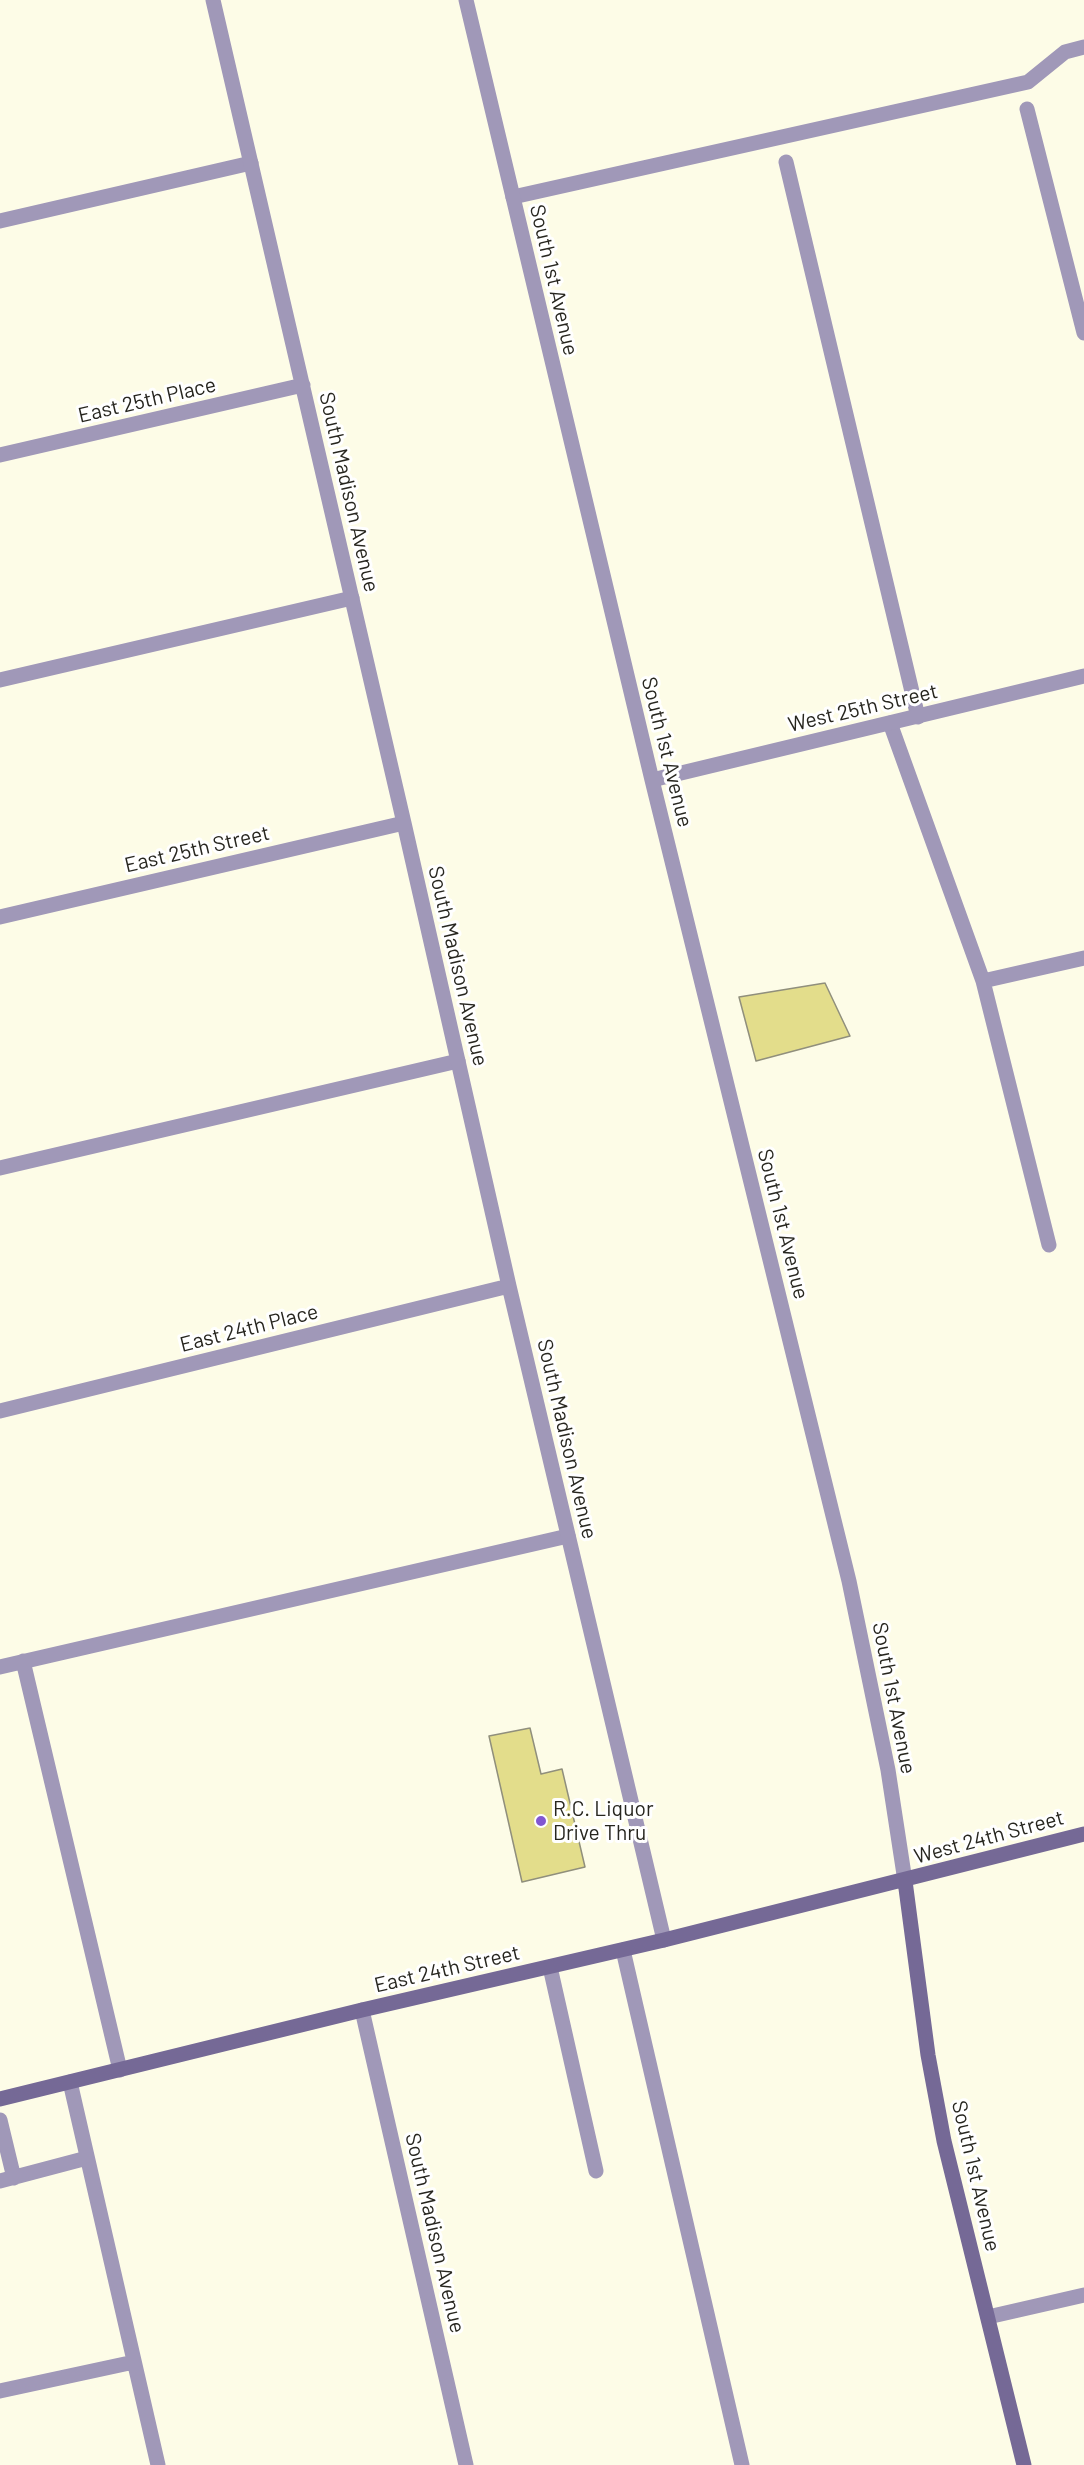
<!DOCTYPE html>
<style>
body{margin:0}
canvas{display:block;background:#fdfce7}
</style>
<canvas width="1084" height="2465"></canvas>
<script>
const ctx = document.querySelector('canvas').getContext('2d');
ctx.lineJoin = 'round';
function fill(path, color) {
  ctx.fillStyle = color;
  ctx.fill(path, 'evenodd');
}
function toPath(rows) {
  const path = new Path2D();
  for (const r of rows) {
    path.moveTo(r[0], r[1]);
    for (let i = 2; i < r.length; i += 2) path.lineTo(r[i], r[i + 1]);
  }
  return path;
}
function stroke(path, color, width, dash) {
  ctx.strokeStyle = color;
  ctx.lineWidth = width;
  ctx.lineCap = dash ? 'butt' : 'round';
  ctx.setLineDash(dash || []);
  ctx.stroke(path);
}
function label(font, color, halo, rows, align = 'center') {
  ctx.font = font + ' Barlow,sans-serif';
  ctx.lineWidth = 6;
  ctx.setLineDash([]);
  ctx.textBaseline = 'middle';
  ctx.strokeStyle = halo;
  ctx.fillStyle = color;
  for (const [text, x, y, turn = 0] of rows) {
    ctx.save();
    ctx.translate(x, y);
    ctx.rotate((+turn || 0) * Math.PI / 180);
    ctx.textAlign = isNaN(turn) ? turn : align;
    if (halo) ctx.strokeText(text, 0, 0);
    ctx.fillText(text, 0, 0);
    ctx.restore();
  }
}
const building = toPath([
 [825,983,850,1036,756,1061,739,997,825,983],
 [530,1728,541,1774,562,1769,585,1867,522,1882,489,1736,530,1728]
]);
fill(building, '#e3dd8b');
stroke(building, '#908f7c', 1.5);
stroke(toPath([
 [1027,109,1084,333],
 [786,162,918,717],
 [513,197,1028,82,1065,52,1084,47],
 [0,221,251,163],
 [0,680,352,598],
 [890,723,983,981,1049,1245],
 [983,981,1084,958],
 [0,1168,458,1061],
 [23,1661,120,2070],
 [0,1667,568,1536],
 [623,1950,742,2465],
 [550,1967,596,2171],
 [70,2082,158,2465],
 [0,2120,14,2178],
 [0,2181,87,2158],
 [0,2391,134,2362]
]), '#a098b8', 15);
stroke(toPath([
 [213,0,404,823,509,1286,664,1940],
 [466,0,652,780,849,1581,888,1770,905,1881],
 [0,455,303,385],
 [652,780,1084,676],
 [0,917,404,823],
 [0,1411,509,1286],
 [362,2010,466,2465],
 [988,2317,1084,2295]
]), '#a098b8', 15);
stroke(toPath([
 [905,1881,928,2055,944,2141,1024,2465],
 [0,2099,362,2010,664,1940,1084,1834]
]), '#756996', 15);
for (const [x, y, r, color] of [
 [541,1821,6,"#8257d1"]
]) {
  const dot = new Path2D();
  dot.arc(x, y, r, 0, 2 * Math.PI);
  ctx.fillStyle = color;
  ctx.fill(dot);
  stroke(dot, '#fff', 2);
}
label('21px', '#27261f', '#fff', [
 ["South 1st Avenue",554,280,77],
 ["East 25th Place",147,400,-13],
 ["South Madison Avenue",349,492,77],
 ["West 25th Street",863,708,-13],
 ["South 1st Avenue",667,752,76],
 ["East 25th Street",197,849,-13],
 ["South Madison Avenue",458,966,77],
 ["South 1st Avenue",783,1224,76],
 ["East 24th Place",249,1328,-14],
 ["South Madison Avenue",567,1439,77],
 ["South 1st Avenue",894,1698,79],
 ["West 24th Street",989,1837,-15],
 ["East 24th Street",447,1969,-13],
 ["South 1st Avenue",976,2176,77],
 ["South Madison Avenue",435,2233,77]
]);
label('21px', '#27261f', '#fff', [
 ["R.C. Liquor",553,1809],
 ["Drive Thru",553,1833]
], 'left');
</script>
